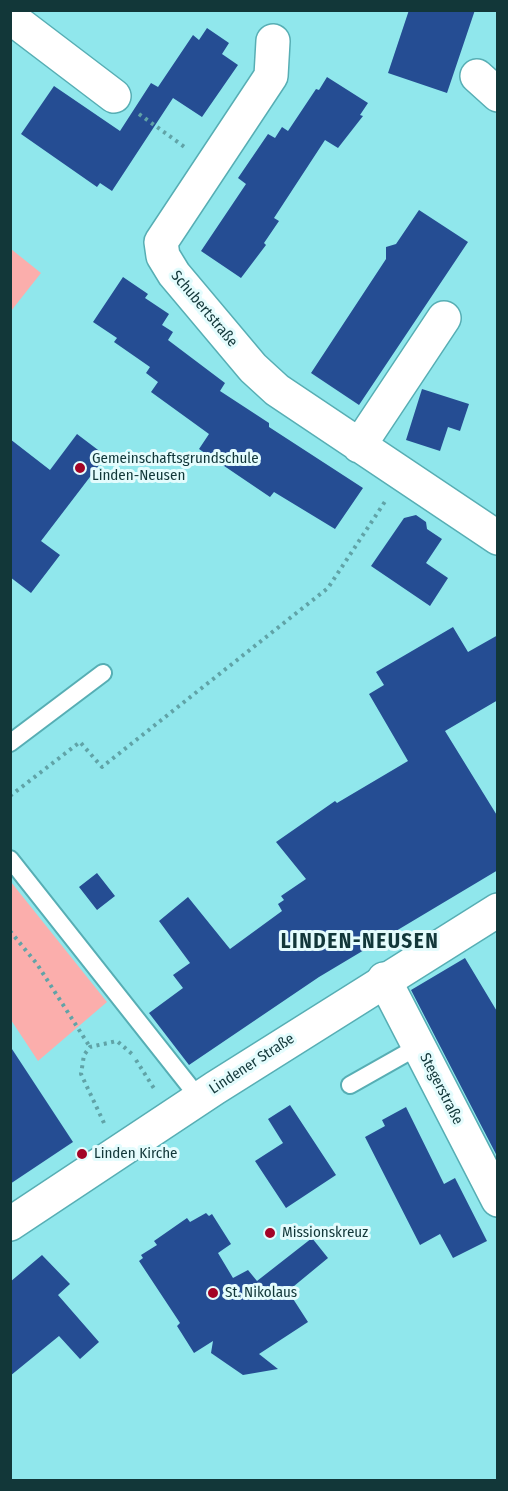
<!DOCTYPE html>
<meta charset="utf-8">
<style>
body{margin:0}
#map{position:relative;width:508px;height:1491px;overflow:hidden;background:#90e7ec;font-family:"Fira Sans Condensed",sans-serif}
canvas{display:block}
.frame{position:absolute;inset:0;border:12px solid #123739;pointer-events:none}
</style>
<div id="map">
<canvas width="508" height="1491"></canvas>
<div class="frame"></div>
</div>
<script>
const ctx = document.querySelector('canvas').getContext('2d');
ctx.lineJoin = 'round';
function fill(path, color) {
  ctx.fillStyle = color;
  ctx.fill(path, 'evenodd');
}
function toPath(rows) {
  const path = new Path2D();
  for (const r of rows) {
    path.moveTo(r[0], r[1]);
    for (let i = 2; i < r.length; i += 2) path.lineTo(r[i], r[i + 1]);
  }
  return path;
}
function stroke(path, color, width, dash) {
  ctx.strokeStyle = color;
  ctx.lineWidth = width;
  ctx.lineCap = dash ? 'butt' : 'round';
  ctx.setLineDash(dash || []);
  ctx.stroke(path);
}
function label(font, color, halo, rows, align = 'center') {
  ctx.font = font + ' "Fira Sans Condensed",sans-serif';
  ctx.lineWidth = 6;
  ctx.setLineDash([]);
  ctx.textBaseline = 'middle';
  ctx.strokeStyle = halo;
  ctx.fillStyle = color;
  for (const [text, x, y, turn = 0] of rows) {
    ctx.save();
    ctx.translate(x, y);
    ctx.rotate((+turn || 0) * Math.PI / 180);
    ctx.textAlign = isNaN(turn) ? turn : align;
    if (halo) ctx.strokeText(text, 0, 0);
    ctx.fillText(text, 0, 0);
    ctx.restore();
  }
}
fill(toPath([
 [11,249,41,273,11,311],
 [11,882,107,1002,38,1061,11,1020]
]), '#fbaeac');
fill(toPath([
 [409,10,475,10,447,93,388,73],
 [207,28,229,43,222,54,238,65,202,117,173,98,112,191,100,183,97,187,21,134,54,86,120,131,151,83,158,87,193,35,199,40],
 [327,77,368,103,360,115,363,116,338,148,325,140,274,218,279,221,264,243,266,245,241,278,201,251,246,184,238,178,268,134,275,138,282,127,288,131,316,89,319,90],
 [419,210,468,242,359,405,311,373,386,259,386,247,396,244],
 [123,277,148,294,145,298,169,314,162,325,173,332,168,340,225,383,220,391,269,423,269,427,363,488,335,529,274,492,270,497,199,449,209,434,151,392,158,382,146,373,150,367,114,342,117,338,93,322],
 [422,389,469,404,460,431,448,427,440,451,406,440],
 [77,434,106,456,41,541,60,555,31,593,10,577,10,439,50,470],
 [416,515,426,522,427,529,442,539,426,563,448,578,430,606,371,566,404,518],
 [453,627,468,652,498,635,498,700,445,731,498,817,498,870,319,977,189,1065,149,1013,183,988,173,975,190,963,159,921,188,897,230,949,282,911,278,904,284,900,281,896,306,879,276,842,335,801,337,803,408,761,369,694,384,685,376,672],
 [97,873,115,896,97,910,79,887],
 [465,958,498,1013,498,1158,411,990],
 [10,1046,73,1142,10,1184],
 [290,1105,336,1175,286,1208,255,1161,283,1143,268,1119],
 [406,1107,444,1184,455,1178,487,1241,453,1258,440,1234,420,1245,365,1137,385,1126,382,1120],
 [206,1213,209,1216,212,1214,231,1244,218,1253,233,1278,248,1270,257,1281,312,1238,328,1258,288,1291,308,1322,259,1354,278,1369,243,1375,211,1353,213,1341,194,1353,177,1326,180,1323,139,1261,143,1258,141,1255,157,1245,154,1241,187,1218,190,1222],
 [42,1255,70,1284,58,1295,99,1342,80,1359,59,1336,10,1376,10,1282]
]), '#254d93');
const service = toPath([
 [10,743,103,673],
 [10,859,199,1098],
 [350,1085,419,1046]
]);
const minor = toPath([
 [10,17,114,96],
 [273,41,271,76,161,242,163,256,174,274,253,368,277,390,498,538],
 [477,76,498,95],
 [359,446,444,318],
 [384,979,498,1200]
]);
const secondary = toPath([
 [10,1224,215,1088,498,910]
]);
stroke(service, '#57aeb4', 20);
stroke(minor, '#57aeb4', 36);
stroke(secondary, '#57aeb4', 36);
stroke(toPath([
 [139,114,186,148],
 [10,796,80,742,102,767,328,588,386,500],
 [10,931,37,964,90,1047],
 [136,1060,155,1090],
 [104,1123,81,1074,84,1055,90,1047,117,1041,132,1054]
]), '#60a3a7', 4, [3, 4.5]);
stroke(service, '#fff', 16);
stroke(minor, '#fff', 33);
stroke(secondary, '#fff', 33);
for (const [x, y, r, color] of [
 [80,468,6,"#a30426"],
 [82,1154,6,"#a30426"],
 [270,1233,6,"#a30426"],
 [213,1293,6,"#a30426"]
]) {
  const dot = new Path2D();
  dot.arc(x, y, r, 0, 2 * Math.PI);
  ctx.fillStyle = color;
  ctx.fill(dot);
  stroke(dot, '#e4fcfd', 2);
}
label('15px', '#123739', '#e4fcfd', [
 ["Schubertstraße",204,309,50],
 ["Lindener Straße",252,1064,-33],
 ["Stegerstraße",441,1089,63]
]);
label('15px', '#123739', '#e4fcfd', [
 ["Gemeinschaftsgrundschule",92,459],
 ["Linden-Neusen",92,476],
 ["Linden Kirche",94,1154],
 ["Missionskreuz",282,1233],
 ["St. Nikolaus",225,1293]
], 'left');
ctx.letterSpacing = '1.5px';
label('bold 21px', '#123739', '#e4fcfd', [
 ["LINDEN-NEUSEN",360,942]
]);
ctx.letterSpacing = '0px';
</script>
